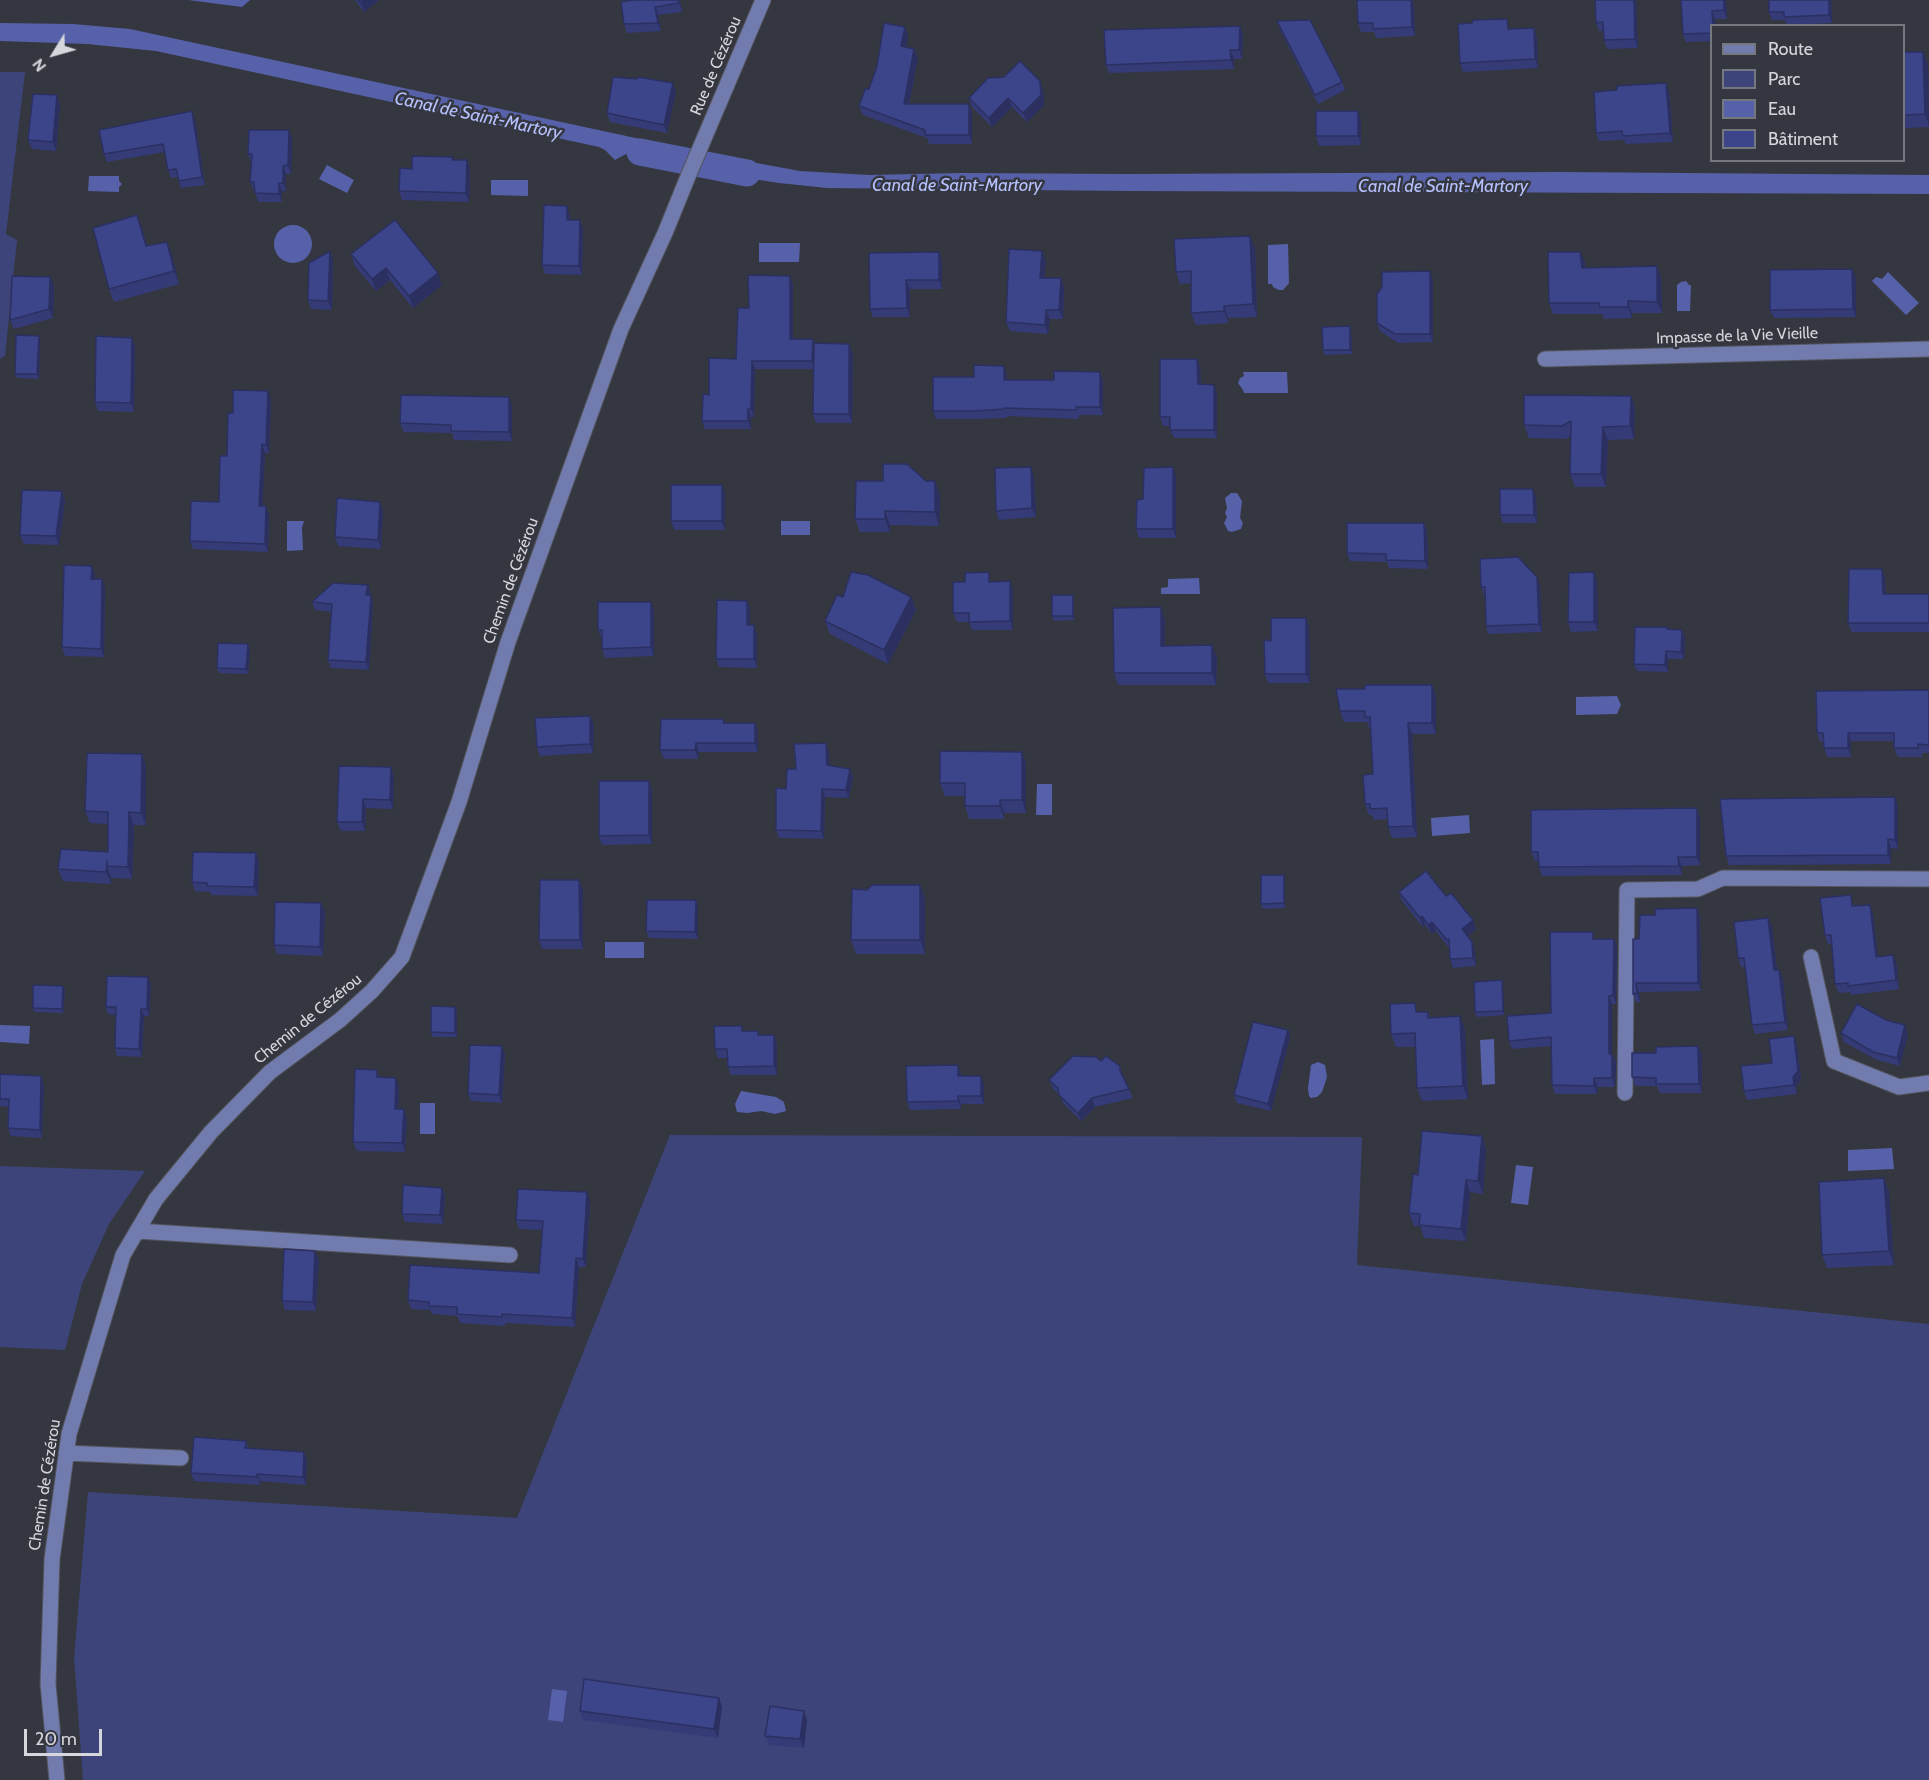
<!DOCTYPE html>
<meta charset="utf-8">
<style>
body{margin:0}
#map{position:relative;width:1929px;height:1780px;overflow:hidden;background:#353740;font-family:Cabin,sans-serif}
canvas{display:block}
.legend{position:absolute;left:1710px;top:24px;width:195px;height:138px;box-sizing:border-box;background:#353740;border:2px solid #75777f;margin:0;padding:8px 10px;list-style:none;font-size:18px;color:#d6d7dd}
.legend li{display:flex;align-items:center;gap:12px;height:30px}
.legend b{width:30px;border:2px solid #75777f}
.north{position:absolute;left:24px;top:24px;width:60px;height:60px;-webkit-text-stroke:4px #353740;paint-order:stroke;rotate:233deg;font-size:16px;font-weight:700;line-height:24px;text-align:center;color:#d6d7dd}
.north::after{content:'';display:block;margin:auto;width:21px;height:27px;background:#d6d7dd;clip-path:polygon(50% 0,100% 100%,50% 72%,0 100%)}
.scale{position:absolute;left:24px;top:1729px;width:78px;height:27px;box-sizing:border-box;border:3px solid #d6d7dd;border-top:0;padding-left:8px;font-size:18px;line-height:21px;white-space:nowrap;color:#d6d7dd;-webkit-text-stroke:4px #353740;paint-order:stroke}
</style>
<div id="map">
<canvas width="1929" height="1780"></canvas>
<ul class="legend">
<li><b style="height:8px;background:#727bae"></b>Route</li>
<li><b style="height:16px;background:#3d4479"></b>Parc</li>
<li><b style="height:16px;background:#5761a9"></b>Eau</li>
<li><b style="height:16px;background:#3d458a"></b>Bâtiment</li>
</ul>
<div class="north">N</div>
<div class="scale">20 m</div>
</div>
<script>
const ctx = document.querySelector('canvas').getContext('2d');
ctx.lineJoin = 'round';
function fill(path, color) {
  ctx.fillStyle = color;
  ctx.fill(path, 'evenodd');
}
function toPath(rows) {
  const path = new Path2D();
  for (const r of rows) {
    if (r.length === 3) {
      path.moveTo(r[0] + r[2], r[1]);
      path.arc(r[0], r[1], r[2], 0, 2 * Math.PI);
      continue;
    }
    path.moveTo(r[0], r[1]);
    for (let i = 2; i < r.length; i += 2) path.lineTo(r[i], r[i + 1]);
  }
  return path;
}
function stroke(path, color, width, dash) {
  ctx.strokeStyle = color;
  ctx.lineWidth = width;
  ctx.lineCap = dash ? 'butt' : 'round';
  ctx.setLineDash(dash || []);
  ctx.stroke(path);
}
function label(font, color, halo, rows, align = 'center') {
  ctx.font = font + ' Cabin,sans-serif';
  ctx.lineWidth = 5;
  ctx.setLineDash([]);
  ctx.textBaseline = 'middle';
  ctx.strokeStyle = halo;
  ctx.fillStyle = color;
  for (const [text, x, y, turn = 0] of rows) {
    ctx.save();
    ctx.translate(x, y);
    ctx.rotate((+turn || 0) * Math.PI / 180);
    ctx.textAlign = isNaN(turn) ? turn : align;
    if (halo) ctx.strokeText(text, 0, 0);
    ctx.fillText(text, 0, 0);
    ctx.restore();
  }
}
fill(toPath([
 [0,72,25,72,6,234,17,240,5,356,0,359],
 [670,1135,1362,1137,1357,1265,1929,1324,1929,1780,83,1780,74,1658,88,1492,517,1518],
 [0,1166,145,1171,109,1224,82,1284,65,1350,0,1347]
]), '#3d4479');
fill(toPath([
 [188,0,250,0,242,7],
 [0,23,73,24,130,29,682,148,674,167,626,154,615,160,605,150,599,147,156,51,87,44,0,41],
 [724,157,800,171,869,175,962,173,1127,174,1561,172,1929,175,1929,194,1128,191,827,188,779,183,715,173,710,170,716,160],
 [327,165,354,180,347,193,319,179],
 [89,176,119,176,119,181,122,184,119,187,119,192,88,191],
 [491,180,528,180,528,196,491,195],
 [293,244,19],
 [759,243,800,243,799,262,759,262],
 [1288,244,1289,283,1283,290,1279,290,1273,287,1272,284,1268,284,1268,245],
 [1888,272,1919,303,1906,315,1872,281,1876,277,1882,279],
 [1686,281,1689,285,1691,285,1690,311,1677,311,1677,285,1681,282],
 [1243,372,1287,372,1288,393,1244,393,1243,390,1238,383,1240,378,1244,376],
 [1231,493,1237,493,1242,501,1240,518,1243,523,1241,529,1232,532,1228,531,1224,523,1227,517,1225,513,1227,508,1225,498],
 [287,521,304,521,302,528,303,550,287,551],
 [781,521,810,521,810,535,781,535],
 [1199,578,1200,594,1161,594,1161,588,1168,587,1168,579],
 [1617,696,1621,705,1617,714,1576,715,1576,697],
 [1037,784,1052,784,1052,815,1036,815],
 [1469,815,1470,833,1432,836,1431,818],
 [605,942,644,942,644,958,605,958],
 [0,1025,30,1026,29,1044,0,1042],
 [1494,1039,1495,1084,1482,1085,1480,1040],
 [1318,1062,1325,1065,1327,1077,1322,1092,1317,1097,1311,1098,1309,1096,1308,1088,1311,1065],
 [741,1091,776,1097,784,1102,786,1111,775,1114,761,1111,747,1113,737,1112,735,1104],
 [420,1103,435,1103,435,1134,420,1134],
 [1892,1148,1894,1169,1848,1171,1848,1150],
 [1516,1165,1533,1167,1528,1205,1511,1203],
 [552,1689,567,1691,563,1722,548,1720]
]), '#5761a9');
stroke(toPath([
 [640,152,747,173]
]), '#5761a9', 27);
const minor = toPath([
 [1545,359,1929,349],
 [1811,957,1834,1061,1899,1087,1929,1083],
 [1625,1093,1627,890,1698,889,1723,878,1929,879],
 [137,1231,510,1255],
 [66,1453,181,1458],
 [57,1780,48,1684,52,1559,69,1434,123,1255,156,1199,211,1132,270,1072,340,1020,372,991,402,957,459,802,508,642,621,329,665,233,689,174,763,0]
]);
stroke(minor, '#52545c', 17);
stroke(minor, '#727bae', 15);
fill(toPath([
 [355,0,379,0,364,12],
 [633,0,680,0,682,12,658,15,661,31,627,33,624,24],
 [1636,0,1638,48,1607,49,1604,40,1603,31,1599,31,1596,23],
 [1726,0,1727,19,1715,19,1712,26,1712,41,1686,42,1683,34],
 [1831,0,1832,23,1787,25,1785,20,1772,20,1769,12],
 [1414,5,1415,36,1376,38,1374,32,1361,32,1358,23],
 [1277,21,1342,82,1345,90,1318,104,1280,30],
 [1240,26,1243,35,1242,59,1234,59,1234,69,1109,73,1106,65],
 [905,27,908,36,906,47,914,49,918,58,909,104,969,104,972,113,972,144,929,144,927,138,863,115,859,106],
 [1511,28,1511,29,1537,37,1538,68,1463,72,1460,63],
 [1904,52,1928,64,1929,127,1904,128],
 [1043,90,1044,105,1027,122,1012,107,992,127,972,107,969,98],
 [676,91,667,133,610,122,607,113],
 [1669,91,1673,142,1626,144,1624,140,1599,141,1596,133],
 [60,104,56,151,32,149,28,140],
 [195,119,205,185,181,188,178,177,171,178,168,170,165,152,107,162,104,154],
 [1361,120,1361,145,1319,146,1316,136],
 [289,130,292,138,291,174,286,174,286,191,282,191,282,202,258,202,255,191,254,191,250,182,252,163,251,163,248,154],
 [454,160,470,169,469,202,402,200,399,191,412,169],
 [570,215,570,220,583,229,582,275,545,274,542,265],
 [142,228,147,246,172,255,179,284,114,302,109,289],
 [1250,236,1255,248,1257,317,1228,318,1228,323,1196,325,1191,313,1191,283,1180,284,1176,272],
 [330,251,333,260,332,310,311,309,308,300],
 [939,252,942,261,942,289,910,289,910,317,873,317,870,309],
 [1580,252,1585,263,1585,268,1657,266,1661,277,1662,313,1632,313,1632,318,1604,319,1602,314,1553,314,1549,303],
 [351,254,442,285,413,308,390,280,376,291,355,266],
 [1046,260,1044,278,1064,287,1063,319,1050,319,1048,334,1010,331,1006,322],
 [50,277,54,286,53,318,14,329,10,320],
 [1856,277,1856,317,1774,318,1770,310],
 [1433,280,1433,342,1398,343,1380,331,1377,323],
 [793,284,793,339,813,339,814,343,853,353,852,423,816,423,813,414,814,369,755,369,754,417,751,417,751,429,705,429,702,421,709,395,736,359,749,308],
 [1350,326,1351,331,1352,354,1324,355,1323,350],
 [39,336,40,340,39,379,17,378,15,374],
 [132,338,135,346,134,412,98,411,95,402],
 [1197,359,1200,367,1201,385,1217,393,1217,438,1174,438,1170,430,1170,426,1163,426,1160,417],
 [1100,372,1103,381,1103,415,1079,415,1079,419,1007,416,1007,418,978,419,936,419,933,411,974,377,1007,374,1007,380,1054,380],
 [1631,396,1635,408,1634,439,1608,440,1606,487,1575,487,1570,474,1571,436,1566,439,1529,438,1524,425],
 [509,397,512,406,512,441,454,440,452,433,404,432,400,423],
 [271,399,269,453,265,453,262,506,269,514,268,552,193,549,190,541,219,502,233,413],
 [1176,476,1176,538,1139,538,1136,529],
 [1034,477,1036,517,999,520,996,511],
 [722,485,725,494,725,530,674,530,671,521],
 [940,495,939,526,890,525,890,532,860,532,855,519],
 [1536,497,1537,523,1503,523,1500,515],
 [65,500,59,545,24,544,20,535],
 [380,502,383,511,381,549,338,546,335,537],
 [1424,523,1427,531,1428,569,1389,568,1387,562,1350,561,1347,553],
 [95,574,95,579,105,587,104,657,65,656,62,647],
 [1885,577,1886,594,1929,594,1929,632,1852,632,1848,623],
 [1597,581,1598,631,1571,632,1568,622],
 [992,582,1013,590,1013,630,972,630,969,622,957,622,953,613],
 [368,585,373,603,369,670,331,668,328,660,332,612,315,610,312,602],
 [1540,585,1542,632,1488,634,1486,626,1485,595,1484,595,1481,587],
 [843,597,911,597,916,610,888,664,830,634,825,621],
 [1074,599,1074,620,1054,621,1052,616],
 [747,601,750,609,750,625,757,634,757,668,719,667,716,659],
 [654,611,654,656,605,658,602,649,602,639,598,630],
 [1306,618,1309,627,1310,683,1268,683,1265,674],
 [1165,620,1165,646,1217,657,1216,685,1118,685,1114,673],
 [1667,629,1682,630,1685,638,1684,659,1668,659,1668,672,1637,671,1634,664],
 [250,649,248,674,219,673,217,668],
 [1432,685,1436,696,1436,734,1412,734,1417,837,1392,838,1388,827,1388,819,1374,820,1372,815,1369,815,1365,804,1373,774,1370,728,1369,728,1367,722,1344,722,1340,711,1365,689],
 [1929,690,1929,753,1922,753,1922,757,1898,757,1894,748,1894,741,1851,741,1851,757,1827,757,1824,748,1824,742,1820,742,1817,733],
 [590,716,594,725,593,753,540,756,537,747],
 [723,719,725,723,755,723,758,732,758,752,699,752,698,759,664,759,660,750],
 [829,751,829,765,850,769,853,777,849,798,825,797,824,839,779,838,776,830,786,789,796,769],
 [1022,752,1026,764,1026,813,1004,813,1004,819,969,819,965,806,965,796,945,796,940,783],
 [142,754,146,766,146,825,134,825,132,879,112,878,111,877,111,884,63,881,58,869,108,852,108,824,90,823,85,811],
 [391,767,394,776,393,809,366,808,365,831,341,831,337,822],
 [649,781,652,790,652,844,602,845,599,836],
 [1898,806,1898,849,1891,848,1891,864,1729,865,1726,856],
 [1700,817,1700,865,1682,866,1682,875,1542,876,1539,867,1538,861,1535,861,1531,852],
 [256,853,259,862,258,896,211,895,210,892,195,891,192,882],
 [1285,879,1285,908,1263,909,1261,904],
 [920,885,925,898,925,954,856,954,851,940],
 [583,889,583,949,542,949,539,940],
 [1399,892,1446,896,1473,920,1476,929,1468,936,1472,942,1475,951,1476,966,1453,968,1450,959,1449,948,1436,931,1432,934,1425,925,1423,927,1402,901],
 [696,900,698,907,698,939,649,938,646,931],
 [321,903,325,912,323,956,277,954,274,945],
 [1854,904,1855,906,1870,905,1873,914,1878,957,1897,964,1899,989,1851,995,1850,992,1839,993,1835,984,1832,944,1828,944,1825,935],
 [1697,908,1700,917,1701,991,1639,992,1640,1002,1636,1002,1633,994,1639,939,1655,915],
 [1772,927,1777,970,1779,970,1783,978,1788,1030,1755,1034,1752,1025,1745,967,1741,967,1738,958],
 [1596,939,1614,939,1617,947,1616,1004,1612,1004,1612,1054,1616,1062,1615,1087,1598,1087,1597,1094,1555,1094,1552,1085,1551,1046,1512,1049,1509,1041,1551,1013],
 [148,977,151,985,149,1016,144,1016,142,1057,117,1056,115,1048,116,1015,108,1014,106,1007],
 [1503,985,1504,1015,1477,1017,1475,1012],
 [63,986,65,990,63,1013,34,1012,33,1008],
 [455,1007,457,1011,457,1037,433,1037,431,1032],
 [1418,1012,1428,1012,1430,1017,1465,1029,1468,1099,1422,1101,1417,1088,1416,1047,1396,1047,1391,1034],
 [1288,1030,1290,1037,1271,1111,1237,1103,1234,1095],
 [744,1031,758,1031,760,1035,774,1035,777,1044,777,1075,731,1075,728,1067,728,1058,718,1058,715,1049],
 [1841,1033,1908,1034,1900,1066,1877,1060,1844,1042],
 [1797,1045,1801,1080,1796,1086,1797,1094,1747,1100,1744,1091,1772,1063],
 [502,1046,505,1055,502,1103,471,1101,468,1093],
 [1698,1046,1702,1055,1702,1093,1660,1093,1657,1086,1635,1086,1632,1077,1656,1053],
 [1101,1061,1120,1066,1123,1077,1133,1098,1095,1107,1081,1121,1063,1103,1060,1095,1053,1089,1049,1080],
 [377,1070,379,1077,399,1087,398,1109,407,1118,405,1152,357,1151,353,1142],
 [0,1074,44,1084,42,1138,11,1136,8,1128,9,1107,0,1106],
 [961,1074,961,1076,984,1084,984,1104,961,1104,961,1109,910,1110,907,1102],
 [1482,1136,1486,1149,1483,1194,1470,1192,1466,1241,1424,1238,1420,1226,1414,1226,1409,1213,1418,1175],
 [1884,1178,1889,1192,1894,1265,1827,1268,1822,1255],
 [442,1188,445,1196,443,1224,405,1222,402,1214],
 [590,1201,586,1267,579,1267,575,1327,505,1323,505,1326,460,1323,457,1316,432,1314,430,1310,411,1309,408,1300,539,1273,542,1230,519,1229,516,1220],
 [319,1260,316,1311,285,1310,282,1301],
 [246,1441,248,1448,304,1452,307,1460,306,1485,260,1481,260,1485,194,1481,191,1473],
 [719,1698,722,1707,718,1738,583,1720,580,1711],
 [807,1720,804,1748,769,1745,765,1736]
]), '#343b77');
fill(toPath([
 [365,0,379,0,364,12,361,3],
 [678,0,680,0,682,12],
 [1411,0,1412,0,1414,5,1415,36,1412,27],
 [1634,0,1636,0,1638,48,1635,39],
 [1724,0,1726,0,1727,19,1724,10],
 [1829,0,1831,0,1832,23,1829,15],
 [655,7,658,15,661,31,658,23],
 [1712,11,1715,19,1716,26,1713,26],
 [1240,26,1243,35,1242,59,1239,50],
 [905,27,908,36,904,55,901,46],
 [1534,28,1537,37,1538,68,1535,59],
 [914,49,918,58,907,113,904,104],
 [1230,50,1234,59,1234,69,1231,60],
 [1923,52,1928,64,1929,125,1925,114],
 [1040,81,1043,90,1044,105,1027,122,1023,113],
 [673,83,676,91,667,133,664,125],
 [1666,83,1669,91,1673,142,1670,133],
 [57,95,60,104,56,151,53,142],
 [1008,98,1012,107,992,127,989,118],
 [969,104,972,113,972,144,969,135],
 [192,111,195,119,205,185,202,177],
 [1358,111,1361,120,1361,145,1358,136],
 [289,130,292,138,291,174,288,165],
 [467,160,470,169,469,202,466,193],
 [283,166,286,174,286,191,283,183],
 [279,183,282,191,282,202,279,194],
 [567,206,570,215,570,229,567,220],
 [137,215,142,228,151,260,146,246],
 [580,220,583,229,582,275,579,266],
 [1250,236,1255,248,1257,317,1253,304],
 [167,242,172,255,179,284,174,271],
 [330,251,333,260,332,310,328,301],
 [1042,251,1046,260,1043,287,1040,278],
 [939,252,942,261,942,289,939,280],
 [1580,252,1585,263,1586,279,1582,268],
 [1657,266,1661,277,1662,313,1657,302],
 [386,268,390,280,376,291,372,279],
 [1852,269,1856,277,1856,317,1853,309],
 [1430,271,1433,280,1433,342,1430,334],
 [438,273,442,285,413,308,409,296],
 [790,276,793,284,793,347,790,339],
 [50,277,54,286,53,318,49,309],
 [1061,278,1064,287,1063,319,1059,310],
 [906,280,910,289,910,317,907,308],
 [1628,301,1632,313,1632,318,1628,307],
 [1224,306,1228,318,1228,323,1224,311],
 [1046,310,1050,319,1048,334,1045,325],
 [1350,326,1351,331,1352,354,1350,350],
 [39,336,40,340,39,379,37,374],
 [132,338,135,346,134,412,131,403],
 [813,339,816,347,815,369,812,361],
 [849,344,853,353,852,423,849,414],
 [1197,359,1200,367,1201,393,1198,384],
 [752,361,755,369,754,417,751,409],
 [1004,366,1007,374,1007,389,1004,380],
 [1100,372,1103,381,1103,415,1100,407],
 [1214,385,1217,393,1217,438,1214,430],
 [268,391,271,399,269,453,266,445],
 [1631,396,1635,408,1634,439,1630,426],
 [509,397,512,406,512,441,509,432],
 [748,409,751,417,751,429,748,421],
 [1603,427,1608,440,1606,487,1601,474],
 [262,444,265,453,262,514,259,506],
 [1031,467,1034,477,1036,517,1032,508],
 [1173,467,1176,476,1176,538,1173,529],
 [935,481,940,495,939,526,935,512],
 [722,485,725,494,725,530,722,521],
 [1533,489,1536,497,1537,523,1534,515],
 [62,491,65,500,59,545,56,536],
 [380,502,383,511,381,549,378,540],
 [266,506,269,514,268,552,265,544],
 [885,511,890,525,890,532,885,519],
 [1424,523,1427,531,1428,569,1425,561],
 [92,566,95,574,95,587,91,579],
 [1882,569,1885,577,1886,602,1883,594],
 [1594,572,1597,581,1598,631,1594,622],
 [1537,577,1540,585,1542,632,1539,624],
 [102,579,105,587,104,657,101,649],
 [1010,581,1013,590,1013,630,1010,621],
 [368,585,371,593,369,603,366,595],
 [371,595,373,603,369,670,366,662],
 [1073,595,1074,599,1074,620,1073,616],
 [911,597,916,610,888,664,884,650],
 [747,601,750,609,750,634,747,625],
 [651,602,654,611,654,656,651,647],
 [1161,607,1165,620,1165,658,1161,646],
 [1306,618,1309,627,1310,683,1306,674],
 [754,625,757,634,757,668,754,659],
 [1682,630,1685,638,1684,659,1681,652],
 [248,644,250,649,248,674,246,669],
 [1212,645,1217,657,1216,685,1212,673],
 [1666,651,1668,659,1668,672,1665,665],
 [1432,685,1436,696,1436,734,1432,723],
 [590,716,594,725,593,753,590,744],
 [755,723,758,732,758,752,755,743],
 [1408,723,1412,734,1417,837,1413,826],
 [1848,733,1851,741,1851,757,1848,748],
 [696,743,699,752,698,759,695,750],
 [826,743,829,751,830,773,827,765],
 [1022,752,1026,764,1026,813,1022,800],
 [142,754,146,766,146,825,141,813],
 [391,767,394,776,393,809,390,800],
 [850,769,853,777,849,798,846,790],
 [649,781,652,790,652,844,649,835],
 [822,789,825,797,824,839,821,831],
 [1895,797,1898,806,1898,849,1895,840],
 [363,799,366,808,365,831,362,822],
 [1000,800,1004,813,1004,819,1000,806],
 [1697,808,1700,817,1700,865,1697,857],
 [129,812,134,825,132,879,128,867],
 [1888,839,1891,848,1891,864,1888,855],
 [256,853,259,862,258,896,254,887],
 [1678,857,1682,866,1682,875,1679,866],
 [107,861,107,866,111,877,111,884,106,872],
 [1284,875,1285,879,1285,908,1284,903],
 [579,880,583,889,583,949,580,940],
 [920,885,925,898,925,954,920,940],
 [696,900,698,907,698,939,695,932],
 [321,903,325,912,323,956,320,947],
 [1870,905,1873,914,1879,966,1876,957],
 [1697,908,1700,917,1701,991,1698,983],
 [1422,916,1425,925,1423,927,1420,918],
 [1768,918,1772,927,1778,979,1774,970],
 [1473,920,1476,929,1465,938,1462,929],
 [1432,922,1436,931,1432,934,1428,925],
 [1614,939,1617,947,1616,1004,1613,995],
 [1472,942,1475,951,1476,966,1473,958],
 [1893,955,1897,964,1899,989,1896,980],
 [1779,970,1783,978,1788,1030,1785,1022],
 [148,977,151,985,149,1016,147,1009],
 [1502,980,1503,985,1504,1015,1503,1011],
 [1636,983,1639,992,1640,1002,1637,993],
 [63,986,65,990,63,1013,62,1009],
 [1609,996,1612,1004,1612,1062,1609,1054],
 [455,1007,457,1011,457,1037,455,1033],
 [141,1009,144,1016,142,1057,139,1049],
 [1460,1016,1465,1029,1468,1099,1463,1086],
 [1905,1025,1908,1034,1900,1066,1897,1058],
 [1288,1030,1290,1037,1271,1111,1268,1104],
 [774,1035,777,1044,777,1075,774,1066],
 [1794,1036,1797,1045,1801,1080,1796,1086,1797,1094,1794,1085,1793,1077],
 [502,1046,505,1055,502,1103,499,1095],
 [1698,1046,1702,1055,1702,1093,1699,1084],
 [1612,1054,1616,1062,1615,1087,1612,1078],
 [958,1065,961,1074,961,1084,958,1076],
 [41,1076,44,1084,42,1138,40,1130],
 [981,1076,984,1084,984,1104,981,1096],
 [396,1078,399,1087,398,1118,395,1109],
 [1594,1078,1598,1087,1597,1094,1594,1086],
 [958,1096,961,1104,961,1109,958,1101],
 [1092,1098,1095,1107,1081,1121,1078,1113],
 [404,1109,407,1118,405,1152,402,1143],
 [1482,1136,1486,1149,1483,1194,1478,1181],
 [1884,1178,1889,1192,1894,1265,1889,1251],
 [1466,1180,1470,1192,1466,1241,1461,1229],
 [442,1188,445,1196,443,1224,440,1215],
 [587,1192,590,1201,586,1267,583,1259],
 [315,1251,319,1260,316,1311,313,1302],
 [576,1258,579,1267,575,1327,572,1318],
 [304,1452,307,1460,306,1485,303,1477],
 [257,1474,260,1481,260,1485,257,1477],
 [719,1698,722,1707,718,1738,714,1729],
 [804,1711,807,1720,804,1748,800,1739]
]), '#2b3061');
const building = toPath([
 [358,0,365,0,361,3,358,0],
 [633,0,678,0,679,3,655,7,658,23,624,24,621,2,633,0],
 [1357,0,1411,0,1412,27,1373,29,1373,23,1358,23,1357,0],
 [1595,0,1634,0,1635,39,1604,40,1603,22,1596,23,1595,0],
 [1681,0,1724,0,1724,10,1712,11,1713,26,1712,26,1712,33,1683,34,1681,0],
 [1769,0,1829,0,1829,15,1784,17,1784,12,1769,12,1769,0],
 [1507,19,1508,29,1534,28,1535,59,1460,63,1458,24,1472,23,1473,20,1507,19],
 [1310,20,1342,82,1315,95,1277,21,1310,20],
 [884,23,905,27,901,46,914,49,904,104,969,104,969,135,925,135,925,130,859,106,865,89,869,89,877,66,884,23],
 [1240,26,1239,50,1230,50,1231,60,1106,65,1104,30,1240,26],
 [1904,52,1923,52,1925,114,1904,115,1904,52],
 [1020,61,1040,81,1041,95,1023,113,1008,98,989,118,969,98,988,78,1004,77,1020,61],
 [613,77,637,79,638,77,673,83,664,125,607,113,613,77],
 [1666,83,1670,133,1623,136,1622,131,1596,133,1594,92,1617,90,1617,86,1666,83],
 [33,94,57,95,53,142,28,140,33,94],
 [192,111,202,177,179,181,176,169,168,170,163,144,104,154,99,130,192,111],
 [1316,111,1358,111,1358,136,1316,136,1316,111],
 [249,130,289,130,288,165,283,166,283,183,279,183,279,194,255,193,254,182,250,182,252,154,248,154,249,130],
 [412,156,453,157,452,160,467,160,466,193,399,191,400,168,412,169,412,156],
 [544,205,567,206,567,220,580,220,579,266,542,265,544,205],
 [137,215,146,246,167,242,174,271,109,289,93,228,137,215],
 [395,220,438,273,409,296,386,268,372,279,351,254,395,220],
 [1250,236,1253,304,1224,306,1224,311,1191,313,1191,271,1176,272,1174,239,1250,236],
 [1009,249,1042,251,1040,278,1061,278,1059,310,1046,310,1045,325,1006,322,1009,249],
 [330,251,328,301,308,300,309,263,330,251],
 [939,252,939,280,906,280,907,308,870,309,869,253,939,252],
 [1548,252,1580,252,1582,268,1657,266,1657,302,1628,301,1628,307,1600,307,1599,303,1549,303,1548,252],
 [1852,269,1853,309,1770,310,1770,270,1852,269],
 [1430,271,1430,334,1395,334,1377,323,1377,294,1382,287,1382,272,1430,271],
 [748,275,790,276,790,339,813,339,812,361,752,361,751,409,748,409,748,421,702,421,703,394,709,395,709,358,736,359,738,308,749,308,748,275],
 [12,276,50,277,49,309,10,320,12,276],
 [1350,326,1350,350,1323,350,1322,327,1350,326],
 [16,335,39,336,37,374,15,374,16,335],
 [96,336,132,338,131,403,95,402,96,336],
 [814,343,849,344,849,414,813,414,814,343],
 [1160,359,1197,359,1198,384,1214,385,1214,430,1170,430,1170,417,1160,417,1160,359],
 [974,365,1004,366,1004,380,1054,380,1054,371,1100,372,1100,407,1076,407,1076,410,1004,408,1004,409,975,411,933,411,933,377,974,377,974,365],
 [233,390,268,391,266,445,262,444,259,506,266,506,265,544,190,541,191,501,219,502,220,456,227,456,228,413,233,413,233,390],
 [401,395,509,397,509,432,451,431,451,425,400,423,401,395],
 [1524,395,1631,396,1630,426,1603,427,1601,474,1570,474,1571,421,1562,426,1524,425,1524,395],
 [883,464,907,464,926,481,935,481,935,512,885,511,885,519,855,519,856,481,883,481,883,464],
 [1031,467,1032,508,996,511,995,468,1031,467],
 [1173,467,1173,529,1136,529,1137,500,1143,499,1144,468,1173,467],
 [671,485,722,485,722,521,671,521,671,485],
 [1500,489,1533,489,1534,515,1500,515,1500,489],
 [22,490,62,491,56,536,20,535,22,490],
 [337,498,380,502,378,540,335,537,337,498],
 [1347,523,1424,523,1425,561,1386,560,1386,554,1347,553,1347,523],
 [1518,557,1537,577,1539,624,1486,626,1485,587,1481,587,1480,559,1518,557],
 [64,565,92,566,91,579,102,579,101,649,62,647,64,565],
 [1849,569,1882,569,1883,594,1929,594,1929,623,1848,623,1849,569],
 [851,572,868,575,911,597,884,650,825,621,837,595,843,597,851,572],
 [989,572,989,582,1010,581,1010,621,969,622,969,613,953,613,953,582,965,582,965,573,989,572],
 [1594,572,1594,622,1568,622,1569,573,1594,572],
 [333,583,368,585,366,595,371,595,366,662,328,660,332,604,312,602,333,583],
 [1052,595,1073,595,1073,616,1052,616,1052,595],
 [717,600,747,601,747,625,754,625,754,659,716,659,717,600],
 [598,602,651,602,651,647,602,649,602,630,598,630,598,602],
 [1161,607,1161,646,1212,645,1212,673,1114,673,1113,608,1161,607],
 [1271,618,1306,618,1306,674,1265,674,1264,640,1271,641,1271,618],
 [1635,627,1667,627,1667,629,1682,630,1681,652,1666,651,1665,665,1634,664,1635,627],
 [218,643,248,644,246,669,217,668,218,643],
 [1365,685,1432,685,1432,723,1408,723,1413,826,1388,827,1387,808,1370,809,1370,804,1365,804,1363,775,1373,774,1370,717,1365,717,1365,711,1340,711,1336,689,1365,689,1365,685],
 [1929,690,1929,745,1918,744,1918,748,1894,748,1894,733,1848,733,1848,748,1824,748,1823,733,1817,733,1816,691,1929,690],
 [590,716,590,744,537,747,535,718,590,716],
 [661,719,723,719,724,723,755,723,755,743,696,743,695,750,660,750,661,719],
 [826,743,827,765,850,769,846,790,822,789,821,831,776,830,776,788,786,789,787,769,796,769,794,744,826,743],
 [940,751,1022,752,1022,800,1000,800,1000,806,965,806,965,783,940,783,940,751],
 [87,753,142,754,141,813,129,812,128,867,107,866,107,861,106,872,58,869,61,849,108,852,108,812,85,811,87,753],
 [339,766,391,767,390,800,363,799,362,822,337,822,339,766],
 [599,781,649,781,649,835,599,836,599,781],
 [1895,797,1895,840,1888,839,1888,855,1726,856,1720,799,1895,797],
 [1697,808,1697,857,1678,857,1679,866,1539,867,1538,852,1531,852,1531,810,1697,808],
 [193,852,256,853,254,887,207,886,207,883,192,882,193,852],
 [1426,871,1446,896,1451,893,1473,920,1462,929,1472,942,1473,958,1450,959,1449,939,1447,940,1432,922,1428,925,1422,916,1420,918,1399,892,1426,871],
 [1261,875,1284,875,1284,903,1261,904,1261,875],
 [540,880,579,880,580,940,539,940,540,880],
 [872,885,920,885,920,940,851,940,852,889,867,890,872,885],
 [1851,895,1852,906,1870,905,1876,957,1893,955,1896,980,1848,986,1848,983,1835,984,1831,935,1825,935,1820,898,1851,895],
 [647,900,696,900,695,932,646,931,647,900],
 [275,902,321,903,320,947,274,945,275,902],
 [1697,908,1698,983,1636,983,1637,993,1633,994,1633,939,1639,939,1640,915,1655,915,1655,909,1697,908],
 [1768,918,1774,970,1779,970,1785,1022,1752,1025,1744,958,1738,958,1734,922,1768,918],
 [1550,932,1593,932,1593,939,1614,939,1613,995,1609,996,1609,1054,1612,1054,1612,1078,1594,1078,1594,1086,1552,1085,1551,1037,1509,1041,1507,1016,1551,1013,1550,932],
 [107,976,148,977,147,1009,141,1009,139,1049,115,1048,116,1007,106,1007,107,976],
 [1502,980,1503,1011,1475,1012,1474,982,1502,980],
 [33,985,63,986,62,1009,33,1008,33,985],
 [1415,1003,1416,1012,1428,1012,1428,1018,1460,1016,1463,1086,1417,1088,1415,1033,1391,1034,1390,1004,1415,1003],
 [1857,1004,1886,1020,1905,1025,1897,1058,1873,1052,1841,1033,1857,1004],
 [431,1006,455,1007,455,1033,431,1032,431,1006],
 [1253,1022,1288,1030,1268,1104,1234,1095,1253,1022],
 [714,1026,742,1026,742,1031,758,1031,758,1035,774,1035,774,1066,728,1067,727,1049,715,1049,714,1026],
 [1794,1036,1798,1071,1793,1077,1794,1085,1744,1091,1741,1066,1772,1063,1769,1039,1794,1036],
 [470,1045,502,1046,499,1095,468,1093,470,1045],
 [1698,1046,1699,1084,1656,1084,1656,1078,1632,1077,1632,1053,1656,1053,1656,1047,1698,1046],
 [1073,1056,1096,1057,1101,1061,1106,1056,1120,1066,1120,1071,1129,1089,1092,1098,1078,1113,1059,1095,1058,1088,1049,1080,1073,1056],
 [958,1065,958,1076,981,1076,981,1096,958,1096,958,1101,907,1102,906,1066,958,1065],
 [355,1069,377,1070,377,1077,396,1078,395,1109,404,1109,402,1143,353,1142,355,1069],
 [0,1074,41,1076,40,1130,8,1128,9,1099,0,1099,0,1074],
 [1422,1131,1482,1136,1478,1181,1466,1180,1461,1229,1419,1225,1420,1214,1409,1213,1413,1174,1418,1175,1422,1131],
 [1884,1178,1889,1251,1822,1255,1819,1182,1884,1178],
 [403,1185,442,1188,440,1215,402,1214,403,1185],
 [518,1189,587,1192,583,1259,576,1258,572,1318,502,1314,502,1317,457,1314,457,1307,429,1306,429,1302,408,1300,410,1265,539,1273,543,1221,516,1220,518,1189],
 [284,1249,315,1251,313,1302,282,1301,284,1249],
 [194,1437,246,1441,245,1448,304,1452,303,1477,257,1474,257,1477,191,1473,194,1437],
 [584,1679,719,1698,714,1729,580,1711,584,1679],
 [770,1706,804,1711,800,1739,765,1736,770,1706]
]);
fill(building, '#3d458a');
stroke(building, '#2b3061', 1.5);
label('16px', '#d6d7dd', '#353740', [
 ["Rue de Cézérou",716,66,-67],
 ["Impasse de la Vie Vieille",1737,336,-2],
 ["Chemin de Cézérou",511,581,-70],
 ["Chemin de Cézérou",308,1019,-39],
 ["Chemin de Cézérou",45,1485,-81]
]);
label('italic 18px', '#b5c0fd', '#353740', [
 ["Canal de Saint-Martory",478,116,12],
 ["Canal de Saint-Martory",957,186],
 ["Canal de Saint-Martory",1443,187]
]);
</script>
